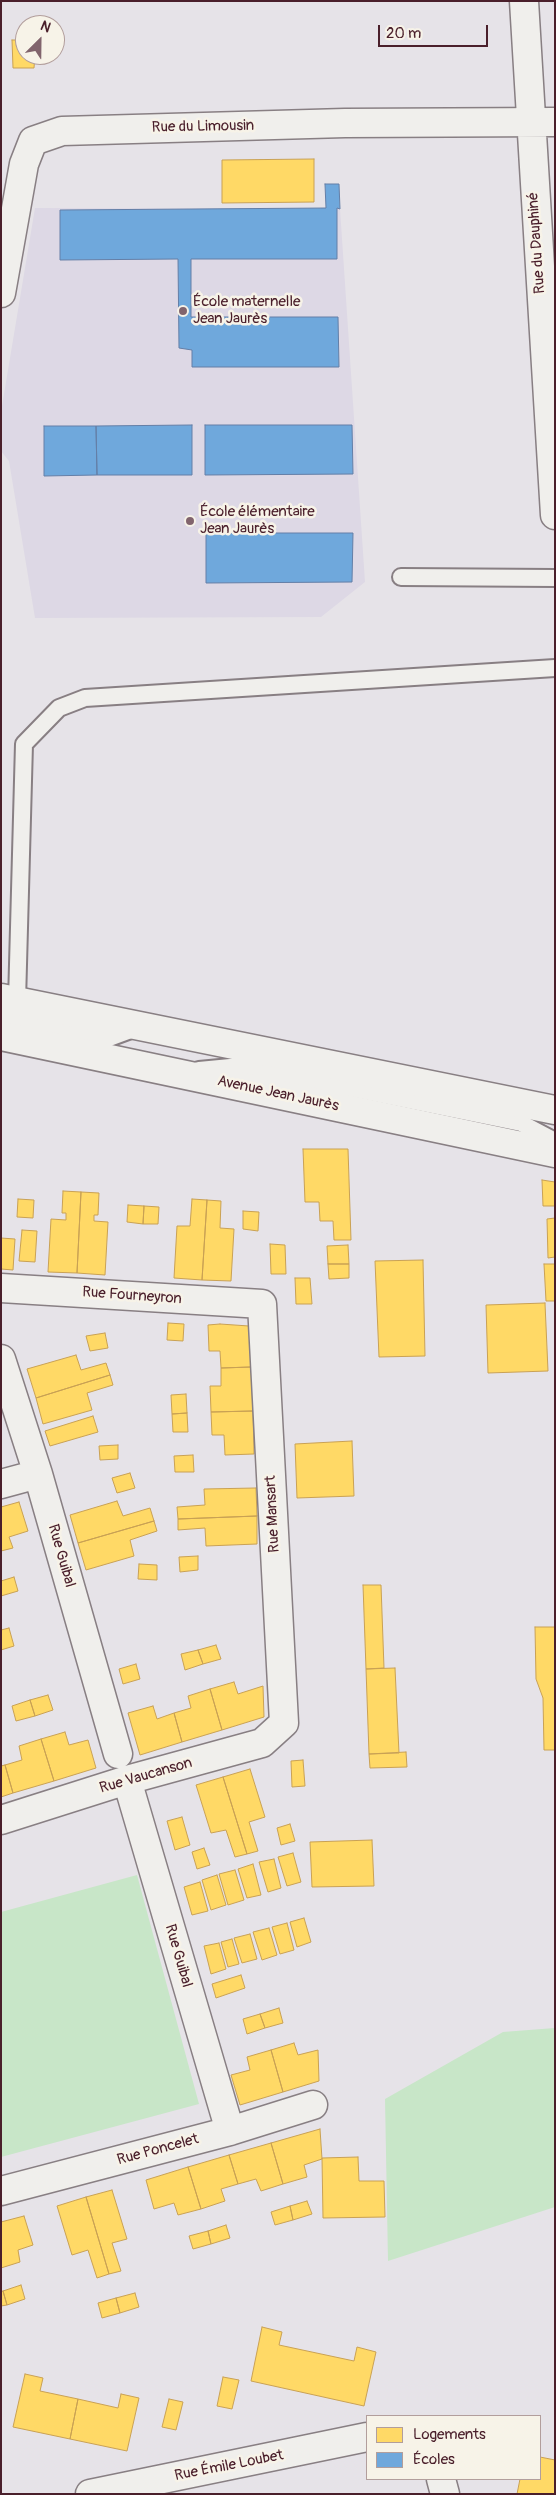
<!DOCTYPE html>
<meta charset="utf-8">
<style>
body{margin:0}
#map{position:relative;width:556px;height:2495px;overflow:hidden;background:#e6e3e8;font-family:Pangolin,sans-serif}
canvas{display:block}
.frame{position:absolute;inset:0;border:2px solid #4a1f2b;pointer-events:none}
.legend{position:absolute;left:366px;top:2415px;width:175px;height:65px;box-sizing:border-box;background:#f7f3e8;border:1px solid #b29e9c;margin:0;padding:6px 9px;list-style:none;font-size:15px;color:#4a1f2b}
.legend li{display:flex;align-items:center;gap:10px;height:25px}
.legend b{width:25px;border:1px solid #b29e9c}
.north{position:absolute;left:15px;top:15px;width:50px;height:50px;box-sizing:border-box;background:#f7f3e8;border:1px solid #b29e9c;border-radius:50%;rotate:23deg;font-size:14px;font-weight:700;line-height:20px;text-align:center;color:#4a1f2b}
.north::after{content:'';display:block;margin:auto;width:18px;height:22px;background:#81646d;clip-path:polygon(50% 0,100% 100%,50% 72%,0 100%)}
.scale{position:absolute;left:378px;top:25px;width:110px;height:22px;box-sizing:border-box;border:2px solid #4a1f2b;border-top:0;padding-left:6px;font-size:15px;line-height:18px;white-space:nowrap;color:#4a1f2b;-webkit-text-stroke:4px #f7f3e8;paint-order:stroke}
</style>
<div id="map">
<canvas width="556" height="2495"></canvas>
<div class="frame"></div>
<ul class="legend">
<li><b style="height:14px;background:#ffd966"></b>Logements</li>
<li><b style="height:14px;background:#6fa8dc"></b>Écoles</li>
</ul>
<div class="north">N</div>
<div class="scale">20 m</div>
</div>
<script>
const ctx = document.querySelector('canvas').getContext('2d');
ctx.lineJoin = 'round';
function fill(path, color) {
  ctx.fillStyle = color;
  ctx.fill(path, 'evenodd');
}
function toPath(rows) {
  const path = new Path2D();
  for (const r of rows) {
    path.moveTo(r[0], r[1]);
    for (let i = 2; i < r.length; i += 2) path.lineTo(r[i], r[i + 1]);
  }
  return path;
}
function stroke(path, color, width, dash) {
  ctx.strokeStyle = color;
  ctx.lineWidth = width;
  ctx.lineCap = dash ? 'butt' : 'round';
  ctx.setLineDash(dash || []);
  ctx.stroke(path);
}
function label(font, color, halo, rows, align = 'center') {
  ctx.font = font + ' Pangolin,sans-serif';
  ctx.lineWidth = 5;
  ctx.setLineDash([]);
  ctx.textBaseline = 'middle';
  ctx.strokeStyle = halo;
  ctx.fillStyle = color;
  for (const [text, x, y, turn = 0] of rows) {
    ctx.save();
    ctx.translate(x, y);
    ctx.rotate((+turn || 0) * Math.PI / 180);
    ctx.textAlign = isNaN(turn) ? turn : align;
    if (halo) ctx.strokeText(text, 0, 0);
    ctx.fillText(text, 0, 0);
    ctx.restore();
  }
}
fill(toPath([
 [35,208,340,209,365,582,321,617,35,618,9,461,1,451,1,412]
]), '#ddd8e5');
fill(toPath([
 [137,1875,199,2104,1,2157,1,1912],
 [555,2028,555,2207,388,2261,385,2099,503,2032]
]), '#c8e6c8');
const homes = toPath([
 [12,40,25,40,25,55,35,55,34,68,13,68,12,40],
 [314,159,314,202,222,203,222,160,314,159],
 [303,1149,348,1149,351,1240,334,1240,333,1221,320,1221,319,1202,305,1202,303,1149],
 [542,1180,555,1182,555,1206,543,1206,542,1180],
 [63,1191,81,1192,77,1273,48,1272,51,1219,66,1220,66,1213,62,1213,63,1191],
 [81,1192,99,1193,98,1215,94,1215,94,1221,108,1222,105,1275,77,1273,81,1192],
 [18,1199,34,1200,33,1218,17,1217,18,1199],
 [192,1199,207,1200,202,1280,174,1278,177,1226,190,1226,192,1199],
 [207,1200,221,1201,220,1228,234,1229,231,1281,202,1280,207,1200],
 [128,1205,144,1206,143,1224,127,1222,128,1205],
 [144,1206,159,1207,158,1224,143,1224,144,1206],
 [243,1211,259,1212,258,1231,243,1229,243,1211],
 [555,1218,555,1257,548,1258,547,1219,555,1218],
 [22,1230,37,1231,35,1262,19,1261,22,1230],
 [1,1238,15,1239,13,1270,1,1269,1,1238],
 [270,1244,285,1245,286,1274,271,1274,270,1244],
 [348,1245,349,1264,328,1264,327,1246,348,1245],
 [423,1260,425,1356,379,1357,375,1261,423,1260],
 [328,1264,349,1264,349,1278,329,1279,328,1264],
 [544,1264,555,1264,555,1301,546,1301,544,1264],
 [295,1278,310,1278,312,1304,296,1304,295,1278],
 [545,1303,548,1371,488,1373,486,1305,545,1303],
 [168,1323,184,1324,183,1341,167,1340,168,1323],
 [220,1324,249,1326,251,1367,221,1368,220,1351,209,1351,208,1325,220,1324],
 [105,1333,108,1348,90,1351,86,1336,105,1333],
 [76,1355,81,1370,106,1363,110,1375,36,1398,27,1369,76,1355],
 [251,1367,253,1411,211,1412,210,1386,221,1386,221,1368,251,1367],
 [110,1375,113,1385,87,1393,92,1410,43,1424,36,1398,110,1375],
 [186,1394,187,1413,172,1414,171,1395,186,1394],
 [253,1411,254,1454,225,1455,224,1435,212,1435,211,1412,253,1411],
 [187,1413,188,1432,173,1432,172,1414,187,1413],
 [93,1416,98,1432,50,1446,45,1431,93,1416],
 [352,1441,354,1496,297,1498,295,1444,352,1441],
 [118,1445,118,1459,100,1460,99,1446,118,1445],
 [193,1455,194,1472,175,1472,174,1456,193,1455],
 [130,1473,135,1488,117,1493,112,1478,130,1473],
 [256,1488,257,1516,178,1519,177,1507,205,1505,204,1489,256,1488],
 [117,1501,123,1516,150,1508,154,1521,78,1543,70,1515,117,1501],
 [19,1502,28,1531,9,1537,13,1548,1,1551,1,1507,19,1502],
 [257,1516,257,1544,206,1546,205,1528,178,1530,178,1519,257,1516],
 [154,1521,157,1531,130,1540,134,1556,86,1570,78,1543,154,1521],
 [198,1556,198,1570,180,1572,179,1557,198,1556],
 [139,1564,157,1565,157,1580,138,1579,139,1564],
 [14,1577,18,1591,1,1596,1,1581,14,1577],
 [363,1585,381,1585,384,1668,366,1669,363,1585],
 [535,1627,555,1627,555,1750,544,1750,543,1698,536,1679,535,1627],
 [9,1628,14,1646,1,1650,1,1630,9,1628],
 [216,1645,221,1659,203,1664,198,1650,216,1645],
 [198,1650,203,1664,185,1670,181,1654,198,1650],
 [136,1664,140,1679,123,1684,119,1669,136,1664],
 [395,1668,399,1753,369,1754,366,1669,395,1668],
 [234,1682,238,1694,263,1686,264,1717,222,1730,210,1689,234,1682],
 [210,1689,222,1730,182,1742,174,1713,191,1708,188,1696,210,1689],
 [48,1695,53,1710,35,1716,30,1700,48,1695],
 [30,1700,35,1716,16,1721,12,1706,30,1700],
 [153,1706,157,1719,174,1713,182,1742,140,1755,128,1713,153,1706],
 [65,1732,69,1745,88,1740,96,1768,54,1781,41,1739,65,1732],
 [41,1739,54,1781,13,1793,5,1765,22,1760,19,1746,41,1739],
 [406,1752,407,1767,370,1768,369,1754,406,1752],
 [303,1760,305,1786,292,1787,291,1761,303,1760],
 [5,1765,13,1793,1,1797,1,1766,5,1765],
 [250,1769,265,1817,249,1822,258,1851,247,1854,223,1777,250,1769],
 [223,1777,247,1854,235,1857,226,1830,211,1833,196,1785,223,1777],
 [182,1817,190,1845,175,1850,167,1821,182,1817],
 [290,1824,295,1841,281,1845,277,1828,290,1824],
 [372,1840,374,1886,312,1887,310,1842,372,1840],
 [204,1848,210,1865,197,1869,192,1852,204,1848],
 [293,1853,301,1882,287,1886,278,1857,293,1853],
 [274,1859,281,1888,268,1892,259,1862,274,1859],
 [253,1864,261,1895,247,1898,238,1869,253,1864],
 [235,1870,244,1900,228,1905,219,1874,235,1870],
 [217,1875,226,1905,211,1910,202,1880,217,1875],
 [200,1882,208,1911,192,1915,184,1887,200,1882],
 [304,1918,311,1942,297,1947,290,1922,304,1918],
 [287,1923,294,1950,280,1954,272,1927,287,1923],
 [269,1928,277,1955,262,1960,253,1932,269,1928],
 [250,1934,257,1959,242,1963,234,1938,250,1934],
 [232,1939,239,1964,228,1967,221,1942,232,1939],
 [219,1943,226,1969,211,1974,204,1946,219,1943],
 [241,1975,245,1988,216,1998,212,1984,241,1975],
 [279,2008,283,2023,265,2028,260,2014,279,2008],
 [260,2014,265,2028,247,2034,243,2019,260,2014],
 [294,2043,298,2055,318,2050,319,2081,283,2092,271,2050,294,2043],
 [271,2050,283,2092,240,2105,231,2075,250,2070,247,2057,271,2050],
 [320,2129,322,2159,304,2165,307,2177,283,2184,271,2143,320,2129],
 [271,2143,283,2184,261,2191,256,2179,238,2184,229,2155,271,2143],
 [229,2155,238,2184,221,2189,225,2201,201,2209,188,2167,229,2155],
 [358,2157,359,2181,384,2181,385,2217,323,2218,322,2158,358,2157],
 [188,2167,201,2209,178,2215,174,2203,154,2209,146,2180,188,2167],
 [112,2190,127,2239,112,2243,121,2271,109,2274,86,2197,112,2190],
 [86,2197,109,2274,97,2278,88,2250,72,2255,57,2206,86,2197],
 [307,2201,312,2214,293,2220,290,2206,307,2201],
 [290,2206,293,2220,275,2225,271,2212,290,2206],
 [24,2216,33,2245,18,2250,20,2262,1,2268,1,2222,24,2216],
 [226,2225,230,2238,211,2244,208,2231,226,2225],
 [208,2231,211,2244,193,2249,189,2236,208,2231],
 [21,2285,25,2299,7,2305,3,2291,21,2285],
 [3,2291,7,2305,1,2306,1,2292,3,2291],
 [135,2293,139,2307,120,2313,116,2298,135,2293],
 [116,2298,120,2313,102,2318,98,2303,116,2298],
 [262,2327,282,2332,279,2345,354,2361,357,2347,376,2352,364,2406,251,2381,262,2327],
 [25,2374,43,2378,40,2391,78,2399,70,2439,13,2427,25,2374],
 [223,2377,239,2380,232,2409,217,2406,223,2377],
 [121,2394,139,2398,127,2451,70,2439,78,2399,118,2408,121,2394],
 [169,2399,183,2402,176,2430,162,2427,169,2399],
 [540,2457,555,2460,555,2494,517,2494,520,2479,540,2479,540,2457]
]);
fill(homes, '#ffd966');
stroke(homes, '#c9a154', 1);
const schools = toPath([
 [325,184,339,184,340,209,337,208,337,259,191,259,191,317,338,317,339,367,192,367,192,350,179,348,178,259,60,260,60,210,326,208,325,184],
 [192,425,192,475,97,475,96,426,192,425],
 [205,425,352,425,353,474,205,475,205,425],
 [44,426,96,426,97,475,44,476,44,426],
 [206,533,353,533,352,582,206,583,206,533]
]);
fill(schools, '#6fa8dc');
stroke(schools, '#647fa7', 1);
const service = toPath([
 [401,577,555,578],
 [17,1001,24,744,59,708,85,698,555,668],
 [1,1019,109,1038,136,1028],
 [199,1070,241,1066,521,1123,555,1141]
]);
const minor = toPath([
 [524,1,555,515],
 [1,293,24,164,33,141,62,131,345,123,555,122],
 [1,1288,262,1304,284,1723,262,1743,127,1780,1,1820],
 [1,1359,38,1474,118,1754],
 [1,1484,38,1474],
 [127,1780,230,2131],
 [1,2191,230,2131,313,2105],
 [441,2479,445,2494],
 [90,2494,367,2437]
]);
const secondary = toPath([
 [1,998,555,1110],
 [1,1036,555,1153]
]);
stroke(service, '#887f83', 20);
stroke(minor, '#887f83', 31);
stroke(secondary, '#887f83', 31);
stroke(service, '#f0efec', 16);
stroke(minor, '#f0efec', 28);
stroke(secondary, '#f0efec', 28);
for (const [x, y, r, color] of [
 [183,311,5,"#81646d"],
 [190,521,5,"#81646d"]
]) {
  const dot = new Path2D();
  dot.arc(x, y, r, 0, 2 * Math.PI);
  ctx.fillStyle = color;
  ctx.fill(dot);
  stroke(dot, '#f7f3e8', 2);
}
label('15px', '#4a1f2b', '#f7f3e8', [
 ["Rue du Limousin",203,127,-1],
 ["Rue du Dauphiné",537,243,-94],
 ["Avenue Jean Jaurès",278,1094,12],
 ["Rue Fourneyron",132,1296,4],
 ["Rue Mansart",273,1514,-93],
 ["Rue Guibal",61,1556,74],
 ["Rue Vaucanson",146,1776,-16],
 ["Rue Guibal",178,1956,74],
 ["Rue Poncelet",158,2150,-15],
 ["Rue Émile Loubet",229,2466,-11]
]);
label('15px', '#4a1f2b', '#f7f3e8', [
 ["École maternelle",193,302],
 ["Jean Jaurès",193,319],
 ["École élémentaire",200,512],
 ["Jean Jaurès",200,529]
], 'left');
</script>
